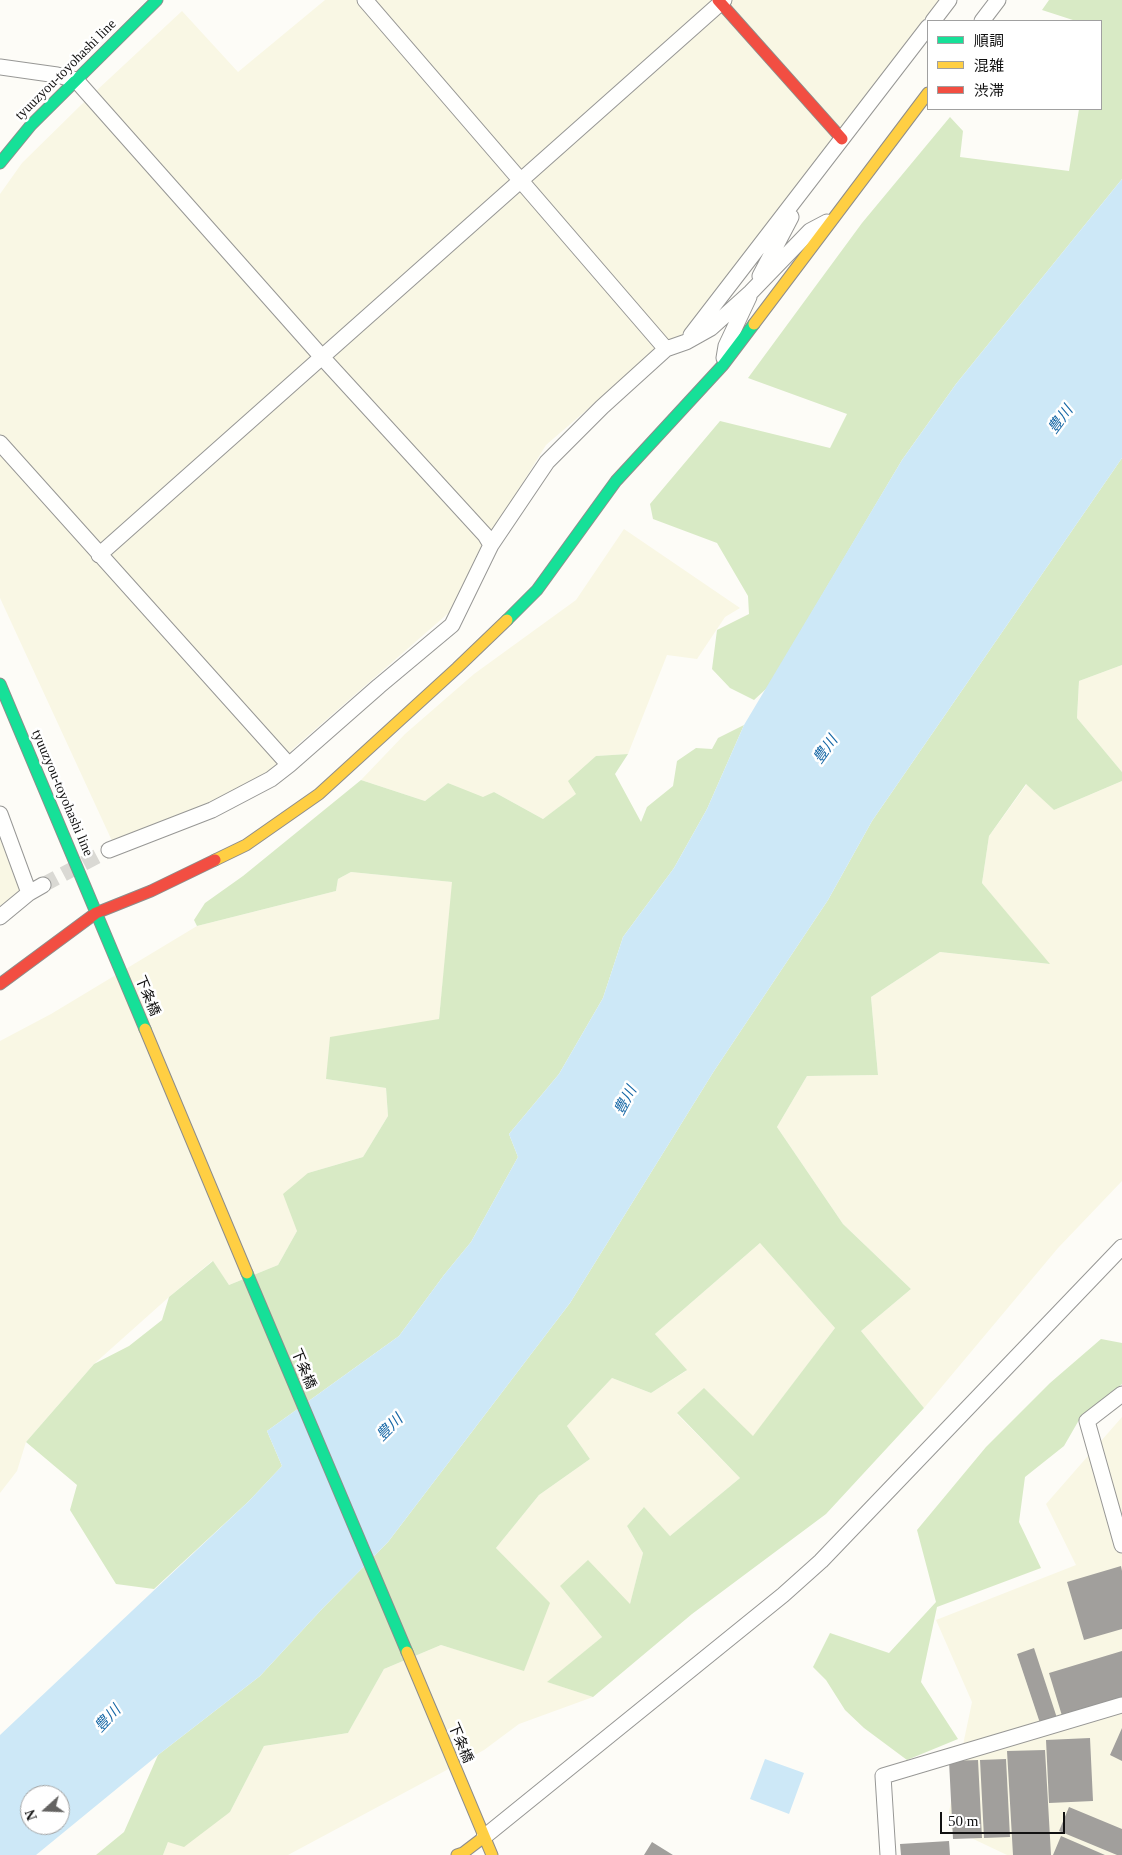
<!DOCTYPE html>
<meta charset="utf-8">
<style>
body{margin:0}
#map{position:relative;width:1122px;height:1855px;overflow:hidden;background:#fdfcf7;font-family:"Times New Roman","Noto Sans JP",serif}
canvas{display:block}
.legend{position:absolute;left:927px;top:20px;width:175px;height:90px;box-sizing:border-box;background:#fff;border:1px solid #a0a0a0;margin:0;padding:6px 9px;list-style:none;font-size:15px;color:#111}
.legend li{display:flex;align-items:center;gap:10px;height:25px}
.legend b{width:25px;border:1px solid #a0a0a0}
.north{position:absolute;left:20px;top:1785px;width:50px;height:50px;box-sizing:border-box;background:#fff;border:1px solid #a0a0a0;border-radius:50%;rotate:250deg;font-size:14px;font-weight:700;line-height:20px;text-align:center;color:#111}
.north::after{content:'';display:block;margin:auto;width:18px;height:22px;background:#646362;clip-path:polygon(50% 0,100% 100%,50% 72%,0 100%)}
.scale{position:absolute;left:940px;top:1812px;width:125px;height:22px;box-sizing:border-box;border:2px solid #111;border-top:0;padding-left:6px;font-size:15px;line-height:18px;white-space:nowrap;color:#111;-webkit-text-stroke:4px #fff;paint-order:stroke}
</style>
<div id="map">
<canvas width="1122" height="1855"></canvas>
<ul class="legend">
<li><b style="height:6px;background:#16e098"></b>順調</li>
<li><b style="height:6px;background:#ffcf43"></b>混雑</li>
<li><b style="height:6px;background:#f24e42"></b>渋滞</li>
</ul>
<div class="north">N</div>
<div class="scale">50 m</div>
</div>
<script>
const ctx = document.querySelector('canvas').getContext('2d');
ctx.lineJoin = 'round';
function fill(path, color) {
  ctx.fillStyle = color;
  ctx.fill(path, 'evenodd');
}
function toPath(rows) {
  const path = new Path2D();
  for (const r of rows) {
    path.moveTo(r[0], r[1]);
    for (let i = 2; i < r.length; i += 2) path.lineTo(r[i], r[i + 1]);
  }
  return path;
}
function stroke(path, color, width, dash) {
  ctx.strokeStyle = color;
  ctx.lineWidth = width;
  ctx.lineCap = dash ? 'butt' : 'round';
  ctx.setLineDash(dash || []);
  ctx.stroke(path);
}
function label(font, color, halo, rows, align = 'center') {
  ctx.font = font + ' "Times New Roman","Noto Sans JP",serif';
  ctx.lineWidth = 5;
  ctx.setLineDash([]);
  ctx.textBaseline = 'middle';
  ctx.strokeStyle = halo;
  ctx.fillStyle = color;
  for (const [text, x, y, turn = 0] of rows) {
    ctx.save();
    ctx.translate(x, y);
    ctx.rotate((+turn || 0) * Math.PI / 180);
    ctx.textAlign = isNaN(turn) ? turn : align;
    if (halo) ctx.strokeText(text, 0, 0);
    ctx.fillText(text, 0, 0);
    ctx.restore();
  }
}
fill(toPath([
 [325,0,943,0,690,331,653,353,546,445,495,528,452,610,295,747,274,769,216,805,113,843,0,598,0,194,22,163,81,105,182,11,238,72],
 [624,529,740,608,725,617,697,659,667,655,628,754,596,756,577,794,543,819,494,792,483,798,448,783,425,801,361,780,405,734,474,674,576,600],
 [1122,665,1122,772,1077,718,1079,681],
 [1122,781,1122,1181,1058,1248,924,1408,861,1331,911,1289,843,1224,777,1127,807,1076,878,1075,871,997,940,952,1049,964,982,883,989,836,1027,784,1054,810],
 [0,831,24,894,0,912],
 [351,872,453,882,439,1019,326,1079,386,1088,388,1116,363,1157,308,1173,297,1231,278,1265,229,1285,212,1261,169,1297,94,1364,26,1442,17,1471,0,1493,0,1041,51,1014,197,926,336,891,338,879],
 [760,1243,835,1328,753,1437,704,1389,677,1414,740,1478,670,1536,643,1508,627,1526,643,1553,630,1605,560,1586,602,1637,548,1682,593,1697,519,1724,484,1750,288,1855,163,1855,168,1842,230,1812,264,1746,348,1733,384,1669,441,1645,524,1670,549,1603,496,1548,539,1495,590,1459,567,1426,612,1378,651,1393,686,1371,655,1334],
 [1122,1417,1122,1855,1007,1855,946,1826,972,1702,936,1620,1076,1565,1046,1504]
]), '#f9f7e4');
fill(toPath([
 [1049,0,1122,0,1122,179,956,384,902,460,767,688,754,700,730,688,712,669,717,630,749,614,748,596,717,543,653,519,650,504,720,421,830,448,847,414,748,378,862,223,950,117,963,131,960,157,1069,171,1079,109,1101,109,1101,21,1076,21,1042,10],
 [1122,458,1122,665,1079,681,1077,718,1122,772,1122,781,1054,810,1026,784,989,836,982,883,1050,964,940,952,871,997,878,1075,807,1076,777,1127,843,1224,911,1289,861,1331,924,1408,826,1514,692,1614,593,1697,547,1682,602,1637,560,1586,588,1560,630,1604,643,1553,627,1526,644,1507,670,1536,740,1478,677,1413,704,1388,753,1436,835,1328,760,1243,655,1334,687,1370,651,1393,612,1378,567,1426,590,1459,539,1495,496,1548,550,1603,524,1671,441,1645,384,1669,348,1733,264,1746,230,1812,184,1847,168,1842,163,1855,96,1855,124,1832,158,1755,260,1676,322,1609,388,1542,570,1303,714,1071,828,900,872,821],
 [744,725,707,809,674,868,623,937,603,998,559,1074,509,1134,518,1157,471,1242,444,1275,399,1336,267,1431,282,1466,249,1501,154,1589,116,1584,70,1510,77,1485,26,1442,94,1364,129,1346,162,1320,169,1297,213,1261,229,1285,278,1265,297,1231,283,1194,308,1173,363,1157,388,1116,386,1088,326,1079,330,1037,439,1019,452,882,351,872,338,879,336,891,197,926,194,920,205,903,243,876,361,780,425,801,448,783,483,797,494,792,543,819,576,794,568,781,596,756,628,754,615,774,641,822,647,807,673,786,677,761,696,748,712,749,718,738],
 [1101,1339,1122,1343,1122,1384,1079,1420,1064,1446,1025,1477,1019,1522,1041,1568,937,1607,921,1682,958,1739,907,1760,864,1728,845,1710,826,1680,813,1667,830,1633,889,1653,936,1602,917,1530,986,1447,1050,1383]
]), '#d8eac5');
fill(toPath([
 [1122,179,1122,458,872,821,828,900,714,1071,570,1303,388,1542,322,1609,260,1676,158,1755,36,1855,0,1855,0,1735,249,1501,282,1466,267,1431,399,1336,444,1275,471,1242,518,1157,509,1134,559,1074,603,998,623,937,674,868,707,809,744,725,902,460,956,384],
 [30,1795,60,1795,60,1825,30,1825],
 [765,1759,804,1773,789,1814,750,1799]
]), '#cde8f7');
fill(toPath([
 [1121,1566,1122,1571,1122,1629,1084,1640,1067,1582],
 [1034,1648,1057,1718,1040,1723,1017,1654],
 [1122,1651,1122,1701,1063,1719,1049,1673],
 [1122,1728,1122,1761,1110,1755],
 [1090,1738,1093,1801,1049,1803,1046,1740],
 [1045,1750,1051,1855,1013,1855,1007,1751],
 [1006,1759,1010,1837,984,1838,980,1760],
 [978,1760,982,1838,953,1839,949,1761],
 [1069,1807,1122,1829,1122,1855,1117,1855,1059,1831],
 [1061,1836,1105,1855,1053,1855],
 [949,1841,950,1855,901,1855,900,1844],
 [652,1842,673,1855,644,1855]
]), '#a19f9c');
stroke(toPath([
 [43,885,109,850]
]), '#dad9d4', 15, [15, 8]);
const street = toPath([
 [365,0,666,349,686,342,711,328,751,292,810,231,827,222],
 [933,21,949,0],
 [982,21,998,0],
 [0,67,57,75,76,80,321,356,485,535,491,545],
 [760,276,791,217],
 [691,335,928,27],
 [724,358,726,346,749,297],
 [0,443,289,765,379,686,452,625,491,545,547,462,602,407,666,349],
 [99,555,724,0],
 [0,814,29,893],
 [109,850,212,810,271,779,289,765],
 [0,917,29,893,43,885],
 [1122,1394,1087,1421,1122,1545],
 [484,1837,783,1595,821,1561,1122,1247],
 [888,1855,883,1776,1122,1705]
]);
const fast = toPath([
 [0,163,31,125,157,0],
 [507,620,537,590,616,481,723,365,754,324],
 [0,684,145,1029],
 [247,1273,407,1652]
]);
const slow = toPath([
 [754,324,928,93],
 [215,860,246,845,319,794,457,668,507,620],
 [145,1029,247,1273],
 [407,1652,492,1855],
 [457,1855,463,1853,484,1837]
]);
const jam = toPath([
 [718,0,842,139],
 [0,984,96,913,151,891,215,860]
]);
stroke(street, '#979795', 17);
stroke(fast, '#8e8d8b', 13);
stroke(slow, '#8e8d8b', 13);
stroke(jam, '#8e8d8b', 13);
stroke(street, '#fffffe', 15);
stroke(fast, '#16e098', 11);
stroke(slow, '#ffcf43', 11);
stroke(jam, '#f24e42', 11);
label('14px', '#111', '#fff', [
 ["tyuuzyou-toyohashi line",66,70,-45],
 ["tyuuzyou-toyohashi line",62,793,67],
 ["下条橋",147,996,67],
 ["下条橋",303,1369,67],
 ["下条橋",460,1743,67]
]);
label('italic 15px', '#1768a6', '#fff', [
 ["豊川",1061,420,-54],
 ["豊川",826,750,-55],
 ["豊川",626,1101,-62],
 ["豊川",390,1428,-45],
 ["豊川",108,1719,-47]
]);
</script>
